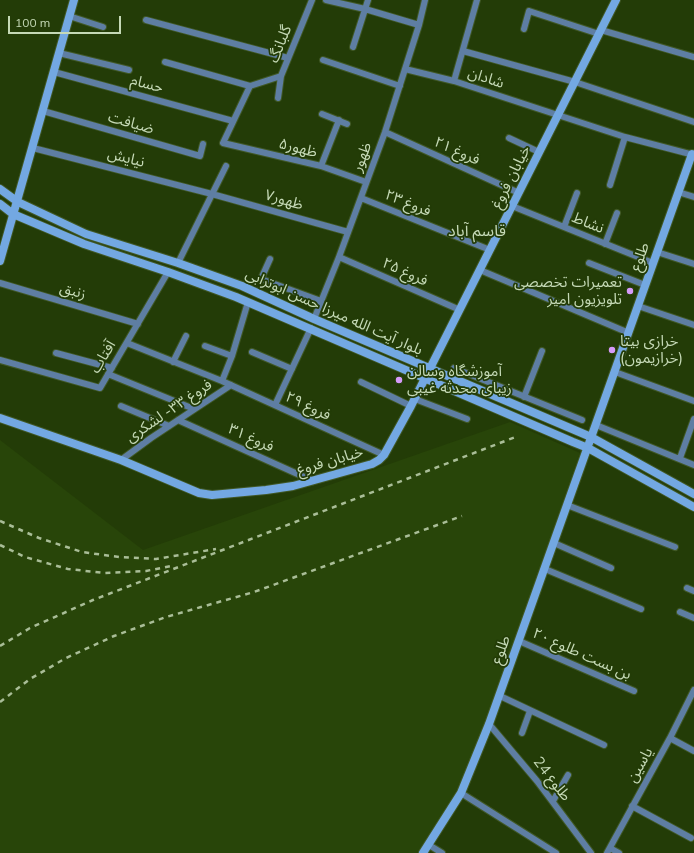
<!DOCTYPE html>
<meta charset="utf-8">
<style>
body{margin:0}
#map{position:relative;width:694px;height:853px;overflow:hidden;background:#233c07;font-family:Mulish,sans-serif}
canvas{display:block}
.scale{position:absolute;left:8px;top:16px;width:113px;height:18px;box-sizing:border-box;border:2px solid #c5d9b6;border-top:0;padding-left:5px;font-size:12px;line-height:14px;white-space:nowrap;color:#c5d9b6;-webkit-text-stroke:3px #233c07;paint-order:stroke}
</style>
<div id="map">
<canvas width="694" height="853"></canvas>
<div class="scale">100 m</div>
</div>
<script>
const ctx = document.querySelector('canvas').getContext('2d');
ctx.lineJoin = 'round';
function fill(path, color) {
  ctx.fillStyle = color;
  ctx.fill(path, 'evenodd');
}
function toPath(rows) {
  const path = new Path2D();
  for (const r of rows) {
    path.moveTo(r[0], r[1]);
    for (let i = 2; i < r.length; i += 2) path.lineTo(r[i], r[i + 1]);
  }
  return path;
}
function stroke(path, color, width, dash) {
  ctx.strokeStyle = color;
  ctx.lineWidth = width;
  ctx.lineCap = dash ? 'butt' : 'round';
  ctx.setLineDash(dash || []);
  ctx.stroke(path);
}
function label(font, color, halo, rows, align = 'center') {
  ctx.font = font + ' Mulish,"Noto Sans Arabic",sans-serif';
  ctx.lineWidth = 3.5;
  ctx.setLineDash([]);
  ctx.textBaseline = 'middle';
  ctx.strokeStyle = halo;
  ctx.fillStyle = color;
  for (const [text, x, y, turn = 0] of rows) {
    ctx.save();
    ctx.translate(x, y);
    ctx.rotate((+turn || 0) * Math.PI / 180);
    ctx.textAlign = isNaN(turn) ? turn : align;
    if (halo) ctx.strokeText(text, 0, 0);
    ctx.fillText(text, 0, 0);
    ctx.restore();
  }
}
fill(toPath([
 [510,422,580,453,471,765,448,810,419,853,0,853,0,440,143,550]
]), '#284509');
const street = toPath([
 [312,0,281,76,250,86,223,143,321,166,366,182],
 [326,0,365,9,419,25],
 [69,16,103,27],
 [146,20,288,58],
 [524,29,529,11,599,34],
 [601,30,694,57],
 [353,47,368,0],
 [463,51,575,82,694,122],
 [59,53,129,70],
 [323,60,400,86],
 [165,62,250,86],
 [405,69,454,81,625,137,694,155],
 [54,72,233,121],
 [454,81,477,0],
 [278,98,281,76],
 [43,111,200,156,203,144],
 [322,114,347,124],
 [385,132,519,193],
 [509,138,539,152],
 [33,148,212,194,348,232],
 [321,166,339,120],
 [610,185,625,137],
 [678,192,694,197],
 [361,198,490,250],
 [512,206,653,263],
 [564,227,577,193],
 [605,244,617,213],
 [657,252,694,264],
 [339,257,460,310],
 [270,259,261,279,321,301],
 [178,263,226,166],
 [589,263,645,285],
 [480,270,629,333],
 [0,283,138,324],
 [638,306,694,325],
 [314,319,339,257,385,132,419,25,425,0],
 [127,343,222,381,384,455],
 [205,346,232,356],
 [252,352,292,369],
 [56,353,112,368],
 [0,360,100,388,168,272],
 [173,362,186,336],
 [454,368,582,420],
 [615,372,694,401],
 [108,374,194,409],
 [222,381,232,356,248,302],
 [361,382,411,406],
 [524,397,542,351],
 [415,399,467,419],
 [275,405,311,328],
 [121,406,169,426],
 [178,420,313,481],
 [596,425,694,465],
 [680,458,694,419],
 [121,460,151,438,231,385],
 [567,505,675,547],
 [554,543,611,568],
 [545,569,641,609],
 [687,588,694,591],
 [680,612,694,618],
 [519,641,634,691],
 [500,696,604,745],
 [489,724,537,781,591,853],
 [522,733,530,711],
 [670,738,694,751],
 [461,793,556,853],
 [553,801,568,775],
 [632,806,691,838],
 [429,845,442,853],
 [610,848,619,853],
 [607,853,670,738,694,690]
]);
const secondary = toPath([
 [0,189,18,202,86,234,178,263,242,286,314,319,591,437,694,494],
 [0,204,13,214,84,244,168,272,236,297,573,442,588,448,694,507],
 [0,261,74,0],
 [0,418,121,460,199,493,212,495,266,490,293,486,372,464,379,460,384,455,411,406,616,0],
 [423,853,461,793,489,724,692,154]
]);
stroke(street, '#405826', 8);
stroke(secondary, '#405826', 10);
stroke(street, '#5e7ea3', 6);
stroke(secondary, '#73a8e2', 8);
stroke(toPath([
 [0,521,39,538,82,552,119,557,156,559,216,549],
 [0,545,25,557,68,569,105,573,146,571,171,566],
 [0,646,30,628,93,600,518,436],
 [0,702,30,679,66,658,114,636,166,617,254,592,462,516]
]), '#a9bd97', 2.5, [5, 5]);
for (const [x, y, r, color] of [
 [630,291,4,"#d69bf9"],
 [612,350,4,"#d69bf9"],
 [399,380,4,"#d69bf9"]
]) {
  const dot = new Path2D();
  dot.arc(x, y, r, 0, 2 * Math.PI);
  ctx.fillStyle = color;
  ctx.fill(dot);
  stroke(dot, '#233c07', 1.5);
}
label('15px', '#c5d9b6', '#233c07', [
 ["گلبانگ",280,44,-68],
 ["شادان",486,78,18],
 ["حسام",147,84,15],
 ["ضیافت",131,123,16],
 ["ظهور۵",298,148,14],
 ["فروغ ۲۱",457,151,24],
 ["ظهور",362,157,-69],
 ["نيايش",126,158,14],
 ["خیابان فروغ",511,177,-63],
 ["ظهور۷",284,200,16],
 ["فروغ ۲۳",408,203,22],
 ["نشاط",588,223,22],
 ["طلوع",640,257,-70],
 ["فروغ ۲۵",405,272,24],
 ["زنبق",73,291,17],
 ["بلوار آیت الله میرزا حسن ابوترابی",334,312,24],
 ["آفتاب",103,357,-59],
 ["فروغ ۲۹",308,406,25],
 ["فروغ ۳۳- لشکری",169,411,-34],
 ["فروغ ۳۱",251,438,24],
 ["خیابان فروغ",330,461,-16],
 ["طلوع",501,650,-70],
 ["بن بست طلوع ۲۰",582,654,24],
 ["یاسین",640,765,-61],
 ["طلوع 24",552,779,52]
]);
label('15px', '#c5d9b6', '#233c07', [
 ["تعمیرات تخصصی",622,282,"right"],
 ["تلویزیون امیر",622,299,"right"],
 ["خرازی بیتا",620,341],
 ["(خرازیمون)",620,358],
 ["آموزشگاه وسالن",407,371],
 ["زیبای محدثه غیبی",407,388]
], 'left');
label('16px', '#c5d9b6', '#233c07', [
 ["قاسم آباد",477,231]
]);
</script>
